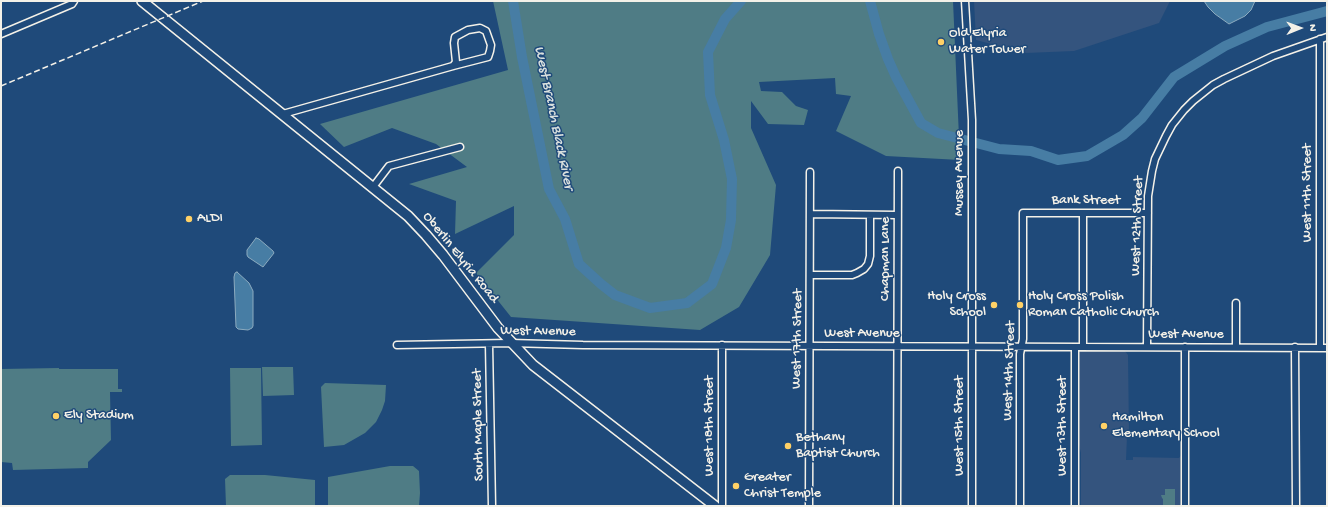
<!DOCTYPE html>
<style>
body{margin:0}
#map{position:relative;width:1328px;height:507px;overflow:hidden;background:#1f4a7a;font-family:"Gochi Hand",sans-serif}
canvas{display:block}
.frame{position:absolute;inset:0;border:2px solid #f4f1e8;pointer-events:none}
.north{position:absolute;left:1280px;top:8px;width:40px;height:40px;-webkit-text-stroke:3px #1f4a7a;paint-order:stroke;rotate:89deg;font-size:11px;font-weight:700;line-height:16px;text-align:center;color:#f4f1e8}
.north::after{content:'';display:block;margin:auto;width:14px;height:18px;background:#f4f1e8;clip-path:polygon(50% 0,100% 100%,50% 72%,0 100%)}
</style>
<div id="map">
<canvas width="1328" height="507"></canvas>
<div class="frame"></div>
<div class="north">N</div>
</div>
<script>
const ctx = document.querySelector('canvas').getContext('2d');
ctx.lineJoin = 'round';
function fill(path, color) {
  ctx.fillStyle = color;
  ctx.fill(path, 'evenodd');
}
function toPath(rows) {
  const path = new Path2D();
  for (const r of rows) {
    path.moveTo(r[0], r[1]);
    for (let i = 2; i < r.length; i += 2) path.lineTo(r[i], r[i + 1]);
  }
  return path;
}
function stroke(path, color, width, dash) {
  ctx.strokeStyle = color;
  ctx.lineWidth = width;
  ctx.lineCap = dash ? 'butt' : 'round';
  ctx.setLineDash(dash || []);
  ctx.stroke(path);
}
function label(font, color, halo, rows, align = 'center') {
  ctx.font = font + ' "Gochi Hand",sans-serif';
  ctx.lineWidth = 3;
  ctx.setLineDash([]);
  ctx.textBaseline = 'middle';
  ctx.strokeStyle = halo;
  ctx.fillStyle = color;
  for (const [text, x, y, turn = 0] of rows) {
    ctx.save();
    ctx.translate(x, y);
    ctx.rotate((+turn || 0) * Math.PI / 180);
    ctx.textAlign = isNaN(turn) ? turn : align;
    if (halo) ctx.strokeText(text, 0, 0);
    ctx.fillText(text, 0, 0);
    ctx.restore();
  }
}
fill(toPath([
 [974,1,1170,1,1159,23,1074,51,1026,53,976,40],
 [1102,350,1125,351,1128,355,1129,434,1127,436,1126,460,1133,460,1133,457,1179,458,1182,454,1183,506,1081,506,1081,453,1079,445,1078,355,1079,352,1081,351]
]), '#34547e');
fill(toPath([
 [493,1,953,1,960,160,886,156,836,131,851,96,836,94,835,78,759,82,761,91,782,92,796,106,808,110,804,125,768,124,751,101,751,128,776,185,770,255,739,307,700,330,511,317,476,273,514,235,514,206,455,234,456,201,409,184,467,167,436,144,392,128,344,147,320,124,508,70],
 [262,367,293,367,294,395,263,396],
 [59,368,59,369,118,369,118,389,122,389,122,392,110,392,111,440,88,462,88,468,13,470,12,463,1,462,1,369],
 [230,368,261,368,262,445,231,446],
 [325,383,386,385,385,401,382,410,376,422,365,433,344,445,324,447,321,387],
 [390,466,413,466,419,471,420,493,419,506,328,506,328,477],
 [230,475,265,475,315,480,315,506,226,506,225,479],
 [1165,489,1175,489,1175,506,1163,506,1163,499,1162,498,1161,495,1165,495]
]), '#4f7c85');
const water = toPath([
 [1204,1,1255,1,1251,10,1245,16,1229,24,1215,14,1208,7,1204,1],
 [256,238,259,239,273,251,274,253,263,267,248,257,247,255,247,250,256,238],
 [237,272,249,283,253,291,253,326,252,328,248,330,238,329,236,327,234,277,235,273,237,272]
]);
fill(water, '#477da4');
stroke(water, '#8cabbf', 1);
stroke(toPath([
 [513,1,522,57,549,189,565,219,579,264,601,284,615,295,650,308,687,303,712,284,726,248,731,220,732,179,724,140,710,95,708,52,725,19,741,1],
 [870,1,879,34,888,59,896,77,921,123,938,133,999,149,1031,151,1058,160,1087,156,1123,135,1142,118,1174,77,1225,46,1267,27,1327,11]
]), '#477da4', 10);
const street = toPath([
 [965,1,972,120,972,506],
 [1,34,72,4,74,1],
 [283,114,453,66,488,57,490,51,491,45,486,31,480,28,468,30,455,37,454,43,456,62,453,66],
 [373,187,389,166,460,147],
 [811,214,897,215],
 [810,275,852,275,857,273,864,269,868,264,870,256,870,215],
 [1236,303,1236,346],
 [489,344,492,506],
 [397,345,510,343,583,345,1327,348],
 [722,345,722,506],
 [1075,347,1075,506],
 [1083,347,1083,213],
 [1147,347,1148,196,1152,171,1155,159,1166,136,1172,125,1184,110,1193,101,1213,85,1224,79,1273,56,1327,37],
 [1185,347,1185,506],
 [1295,347,1296,506],
 [1320,348,1320,39],
 [809,506,810,172],
 [897,506,898,171],
 [1020,506,1020,354,1023,339,1023,213,1148,213]
]);
const secondary = toPath([
 [142,1,408,216,426,235,443,255,498,328,533,365,715,506]
]);
stroke(street, '#f4f1e8', 9);
stroke(secondary, '#f4f1e8', 12);
stroke(street, '#1f4a7a', 6);
stroke(secondary, '#1f4a7a', 9);
stroke(toPath([
 [1,86,203,1]
]), '#f4f1e8', 1.5, [6, 3]);
for (const [x, y, r, color] of [
 [941,42,4,"#ffd166"],
 [189,219,4,"#ffd166"],
 [994,305,4,"#ffd166"],
 [1020,305,4,"#ffd166"],
 [56,416,4,"#ffd166"],
 [1104,426,4,"#ffd166"],
 [788,446,4,"#ffd166"],
 [736,486,4,"#ffd166"]
]) {
  const dot = new Path2D();
  dot.arc(x, y, r, 0, 2 * Math.PI);
  ctx.fillStyle = color;
  ctx.fill(dot);
  stroke(dot, '#1f4a7a', 1.5);
}
label('14px', '#f4f1e8', '#1f4a7a', [
 ["Old Elyria",949,34],
 ["Water Tower",949,50],
 ["ALDI",197,219],
 ["Holy Cross",986,297,"right"],
 ["School",986,313,"right"],
 ["Holy Cross Polish",1028,297],
 ["Roman Catholic Church",1028,313],
 ["Ely Stadium",64,416],
 ["Hamilton",1112,418],
 ["Elementary School",1112,434],
 ["Bethany",796,438],
 ["Baptist Church",796,454],
 ["Greater",744,478],
 ["Christ Temple",744,494]
], 'left');
label('14px', '#f4f1e8', '#1f4a7a', [
 ["Mussey Avenue",960,173,-90],
 ["West 11th Street",1308,193,-90],
 ["Bank Street",1086,201],
 ["West 12th Street",1138,226,-88],
 ["Oberlin Elyria Road",460,258,51],
 ["Chapman Lane",886,259,-90],
 ["West Avenue",538,332,1],
 ["West Avenue",862,334],
 ["West Avenue",1186,335],
 ["West 17th Street",798,339,-89],
 ["West 14th Street",1010,371,-88],
 ["South Maple Street",479,425,-91],
 ["West 18th Street",710,426,-90],
 ["West 15th Street",960,426,-90],
 ["West 13th Street",1063,426,-90]
]);
label('italic 15px', '#dae0de', '#1f4a7a', [
 ["West Branch Black River",553,118,78]
]);
</script>
